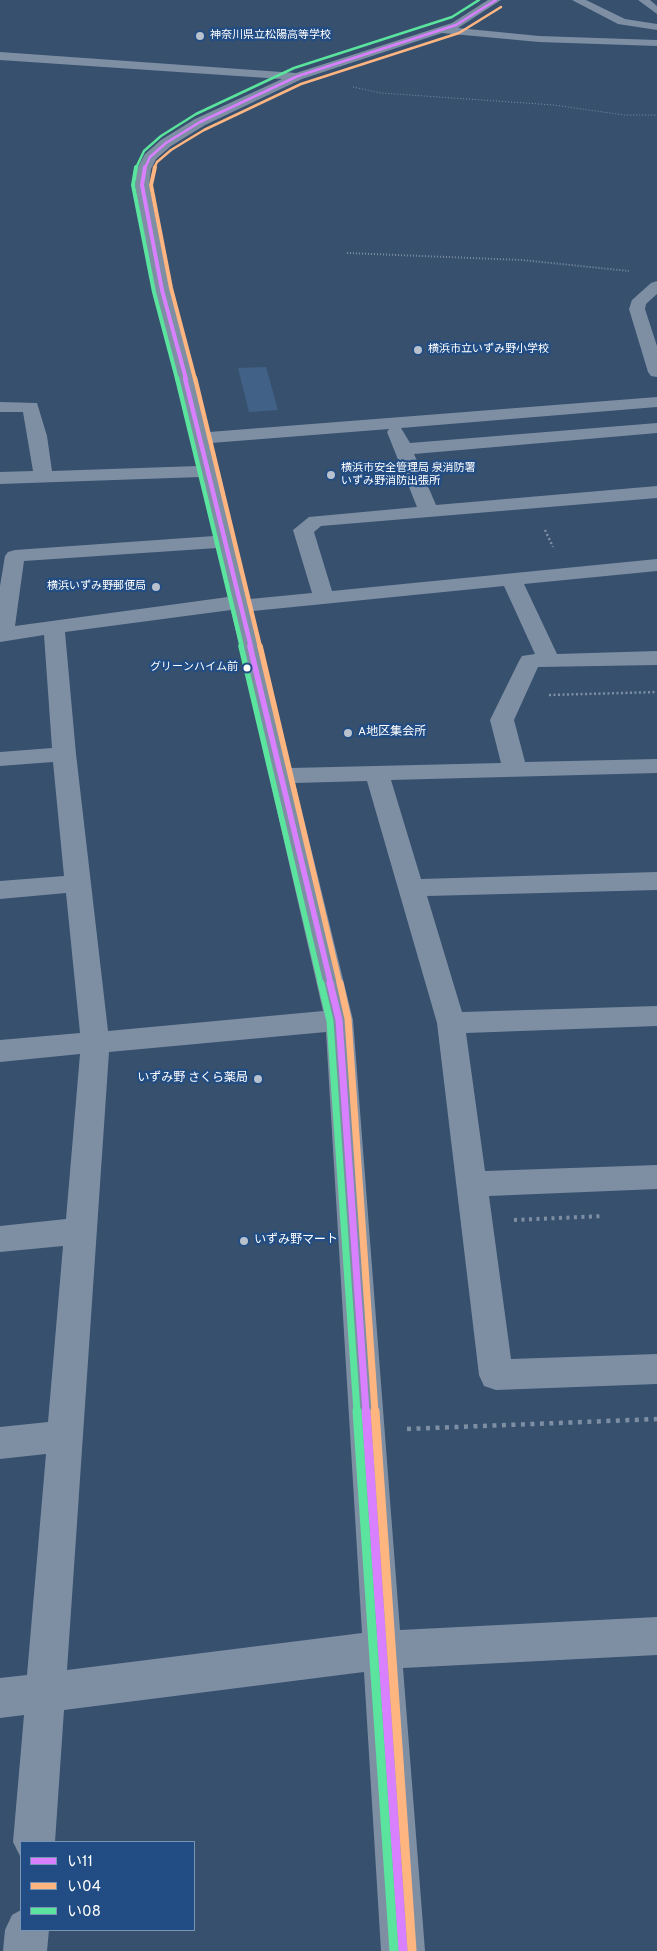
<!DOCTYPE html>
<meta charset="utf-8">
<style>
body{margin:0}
#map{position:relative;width:657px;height:1951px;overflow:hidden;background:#37506e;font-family:Overpass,"Noto Sans JP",sans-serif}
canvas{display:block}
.legend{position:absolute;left:20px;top:1841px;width:175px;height:90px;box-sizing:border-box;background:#214d84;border:1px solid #7a94b5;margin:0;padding:6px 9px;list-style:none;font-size:15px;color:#fff}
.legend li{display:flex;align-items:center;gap:10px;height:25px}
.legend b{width:25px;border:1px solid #7a94b5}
</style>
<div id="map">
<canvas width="657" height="1951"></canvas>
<ul class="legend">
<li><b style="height:6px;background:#d880ff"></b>い11</li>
<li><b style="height:6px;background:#ffb580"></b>い04</li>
<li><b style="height:6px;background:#5ae49d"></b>い08</li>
</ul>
</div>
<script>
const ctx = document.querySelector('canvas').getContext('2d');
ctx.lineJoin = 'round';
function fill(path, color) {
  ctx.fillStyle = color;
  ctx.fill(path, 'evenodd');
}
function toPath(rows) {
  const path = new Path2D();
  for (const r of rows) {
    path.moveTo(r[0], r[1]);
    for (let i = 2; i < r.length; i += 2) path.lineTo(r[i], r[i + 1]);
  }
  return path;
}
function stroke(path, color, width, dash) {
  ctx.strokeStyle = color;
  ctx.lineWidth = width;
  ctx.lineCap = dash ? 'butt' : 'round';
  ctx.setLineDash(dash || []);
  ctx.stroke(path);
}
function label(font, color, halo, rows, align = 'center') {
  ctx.font = font + ' Overpass,"Noto Sans JP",sans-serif';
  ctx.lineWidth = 4.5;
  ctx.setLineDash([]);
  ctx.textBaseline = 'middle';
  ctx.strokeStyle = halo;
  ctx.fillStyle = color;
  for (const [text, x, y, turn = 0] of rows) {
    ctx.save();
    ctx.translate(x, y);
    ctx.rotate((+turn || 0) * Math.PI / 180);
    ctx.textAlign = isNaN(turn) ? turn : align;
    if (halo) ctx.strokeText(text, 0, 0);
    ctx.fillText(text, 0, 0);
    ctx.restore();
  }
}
fill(toPath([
 [266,367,278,410,249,412,238,368]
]), '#416187');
stroke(toPath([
 [353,87,381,93,554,105,624,115,657,115]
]), '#7e8fa4', 1, [1, 2]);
stroke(toPath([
 [347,253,522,260,629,271]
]), '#7e8fa4', 2, [1, 2]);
stroke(toPath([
 [545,530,553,547],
 [549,695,657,692]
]), '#7e8fa4', 2.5, [2, 2.5]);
stroke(toPath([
 [514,1220,603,1216]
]), '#7e8fa4', 4, [3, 4.5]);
stroke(toPath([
 [407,1429,657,1419]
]), '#7e8fa4', 4.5, [4, 5.5]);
fill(toPath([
 [488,0,501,0,458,28,539,36,657,40,657,46,539,42,442,33,302,79,205,125,171,146,156,159,151,169,149,185,170,290,209,432,657,397,657,407,401,428,410,443,657,423,657,433,414,454,436,505,657,486,657,498,321,526,314,532,332,591,657,559,657,571,524,584,557,654,657,651,657,665,538,667,514,720,525,762,657,759,657,773,391,780,421,879,657,872,657,890,427,896,462,1012,657,1006,657,1026,466,1033,485,1171,657,1165,657,1189,489,1196,511,1359,657,1354,657,1384,496,1390,484,1386,479,1375,437,1023,367,781,295,783,353,1020,400,1630,657,1617,657,1655,403,1668,425,1951,381,1951,364,1672,64,1710,55,1842,21,1842,21,1858,13,1842,24,1715,0,1718,0,1678,27,1675,46,1454,0,1459,0,1427,48,1422,63,1246,0,1252,0,1226,66,1219,80,1054,0,1062,0,1040,80,1033,66,893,0,899,0,881,64,876,53,762,0,766,0,752,52,748,44,635,0,642,0,586,5,556,8,552,15,550,214,536,201,477,0,484,0,472,33,471,23,412,0,412,0,402,37,403,47,436,52,471,198,466,154,290,135,185,137,169,145,154,161,140,195,119,282,79,0,60,0,52,296,73,452,23,488,0],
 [389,429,387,432,417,507,309,517,293,530,312,593,250,599,211,443,389,429],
 [217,548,228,597,15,626,24,561,217,548],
 [504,586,535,654,522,656,519,661,490,720,501,763,291,768,253,611,504,586],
 [231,610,323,1011,108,1031,76,754,65,632,231,610],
 [326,1032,362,1633,67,1670,109,1052,326,1032],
 [572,0,586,0,625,19,657,24,657,30,618,24,572,0],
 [638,0,650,0,657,6,657,14,638,0],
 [657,281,657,294,646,304,645,309,657,346,657,377,651,376,648,372,629,309,632,300,651,283,657,281],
 [21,1910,21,1930,49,1930,47,1951,3,1951,5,1930,12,1915,21,1910]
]), '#7e8fa4');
stroke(toPath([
 [145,168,150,157,166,143,200,122,298,76,456,25,496,0]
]), '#d880ff', 2.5);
stroke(toPath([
 [145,167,142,185,162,290,186,379]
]), '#d880ff', 4);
stroke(toPath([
 [185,378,251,647]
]), '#d880ff', 4.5);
stroke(toPath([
 [250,646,331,985]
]), '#d880ff', 5.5);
stroke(toPath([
 [330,983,339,1020,366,1412]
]), '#d880ff', 7);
stroke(toPath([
 [366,1411,403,1951]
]), '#d880ff', 9);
stroke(toPath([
 [154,168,157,162,171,150,204,130,301,84,459,33,501,7]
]), '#ffb580', 2.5);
stroke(toPath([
 [155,167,151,185,171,288,195,379]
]), '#ffb580', 4);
stroke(toPath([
 [195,378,260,647]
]), '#ffb580', 4.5);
stroke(toPath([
 [260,646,340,985]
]), '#ffb580', 5.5);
stroke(toPath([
 [340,983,348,1019,375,1412]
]), '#ffb580', 7);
stroke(toPath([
 [375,1411,412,1950]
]), '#ffb580', 9);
stroke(toPath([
 [136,168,144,151,161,136,196,114,294,68,452,17,479,0]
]), '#5ae49d', 2.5);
stroke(toPath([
 [136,167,133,185,154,292,177,379]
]), '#5ae49d', 4);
stroke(toPath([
 [177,378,242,647]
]), '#5ae49d', 4.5);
stroke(toPath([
 [241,646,321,985]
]), '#5ae49d', 5.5);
stroke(toPath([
 [321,983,330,1021,357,1412]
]), '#5ae49d', 7);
stroke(toPath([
 [357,1411,394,1951]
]), '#5ae49d', 9);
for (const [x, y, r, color] of [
 [200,36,5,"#b9c2cc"],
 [418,350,5,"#b9c2cc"],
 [331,475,5,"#b9c2cc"],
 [156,587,5,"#b9c2cc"],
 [247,668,4.5,"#fff"],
 [348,733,5,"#b9c2cc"],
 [258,1079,5,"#b9c2cc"],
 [244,1241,5,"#b9c2cc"]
]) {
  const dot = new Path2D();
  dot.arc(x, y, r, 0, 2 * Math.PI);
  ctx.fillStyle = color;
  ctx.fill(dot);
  stroke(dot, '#214d84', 2);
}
label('11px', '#fff', '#214d84', [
 ["神奈川県立松陽高等学校",210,36],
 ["横浜市立いずみ野小学校",428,350],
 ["横浜市安全管理局 泉消防署",341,469],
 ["いずみ野消防出張所",341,482],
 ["横浜いずみ野郵便局",146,587,"right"]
], 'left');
label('11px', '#fff', '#214d84', [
 ["グリーンハイム前",238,668]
], 'right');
label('12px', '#fff', '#214d84', [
 ["A地区集会所",358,733],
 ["いずみ野 さくら薬局",248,1079,"right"],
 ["いずみ野マート",254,1241]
], 'left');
</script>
